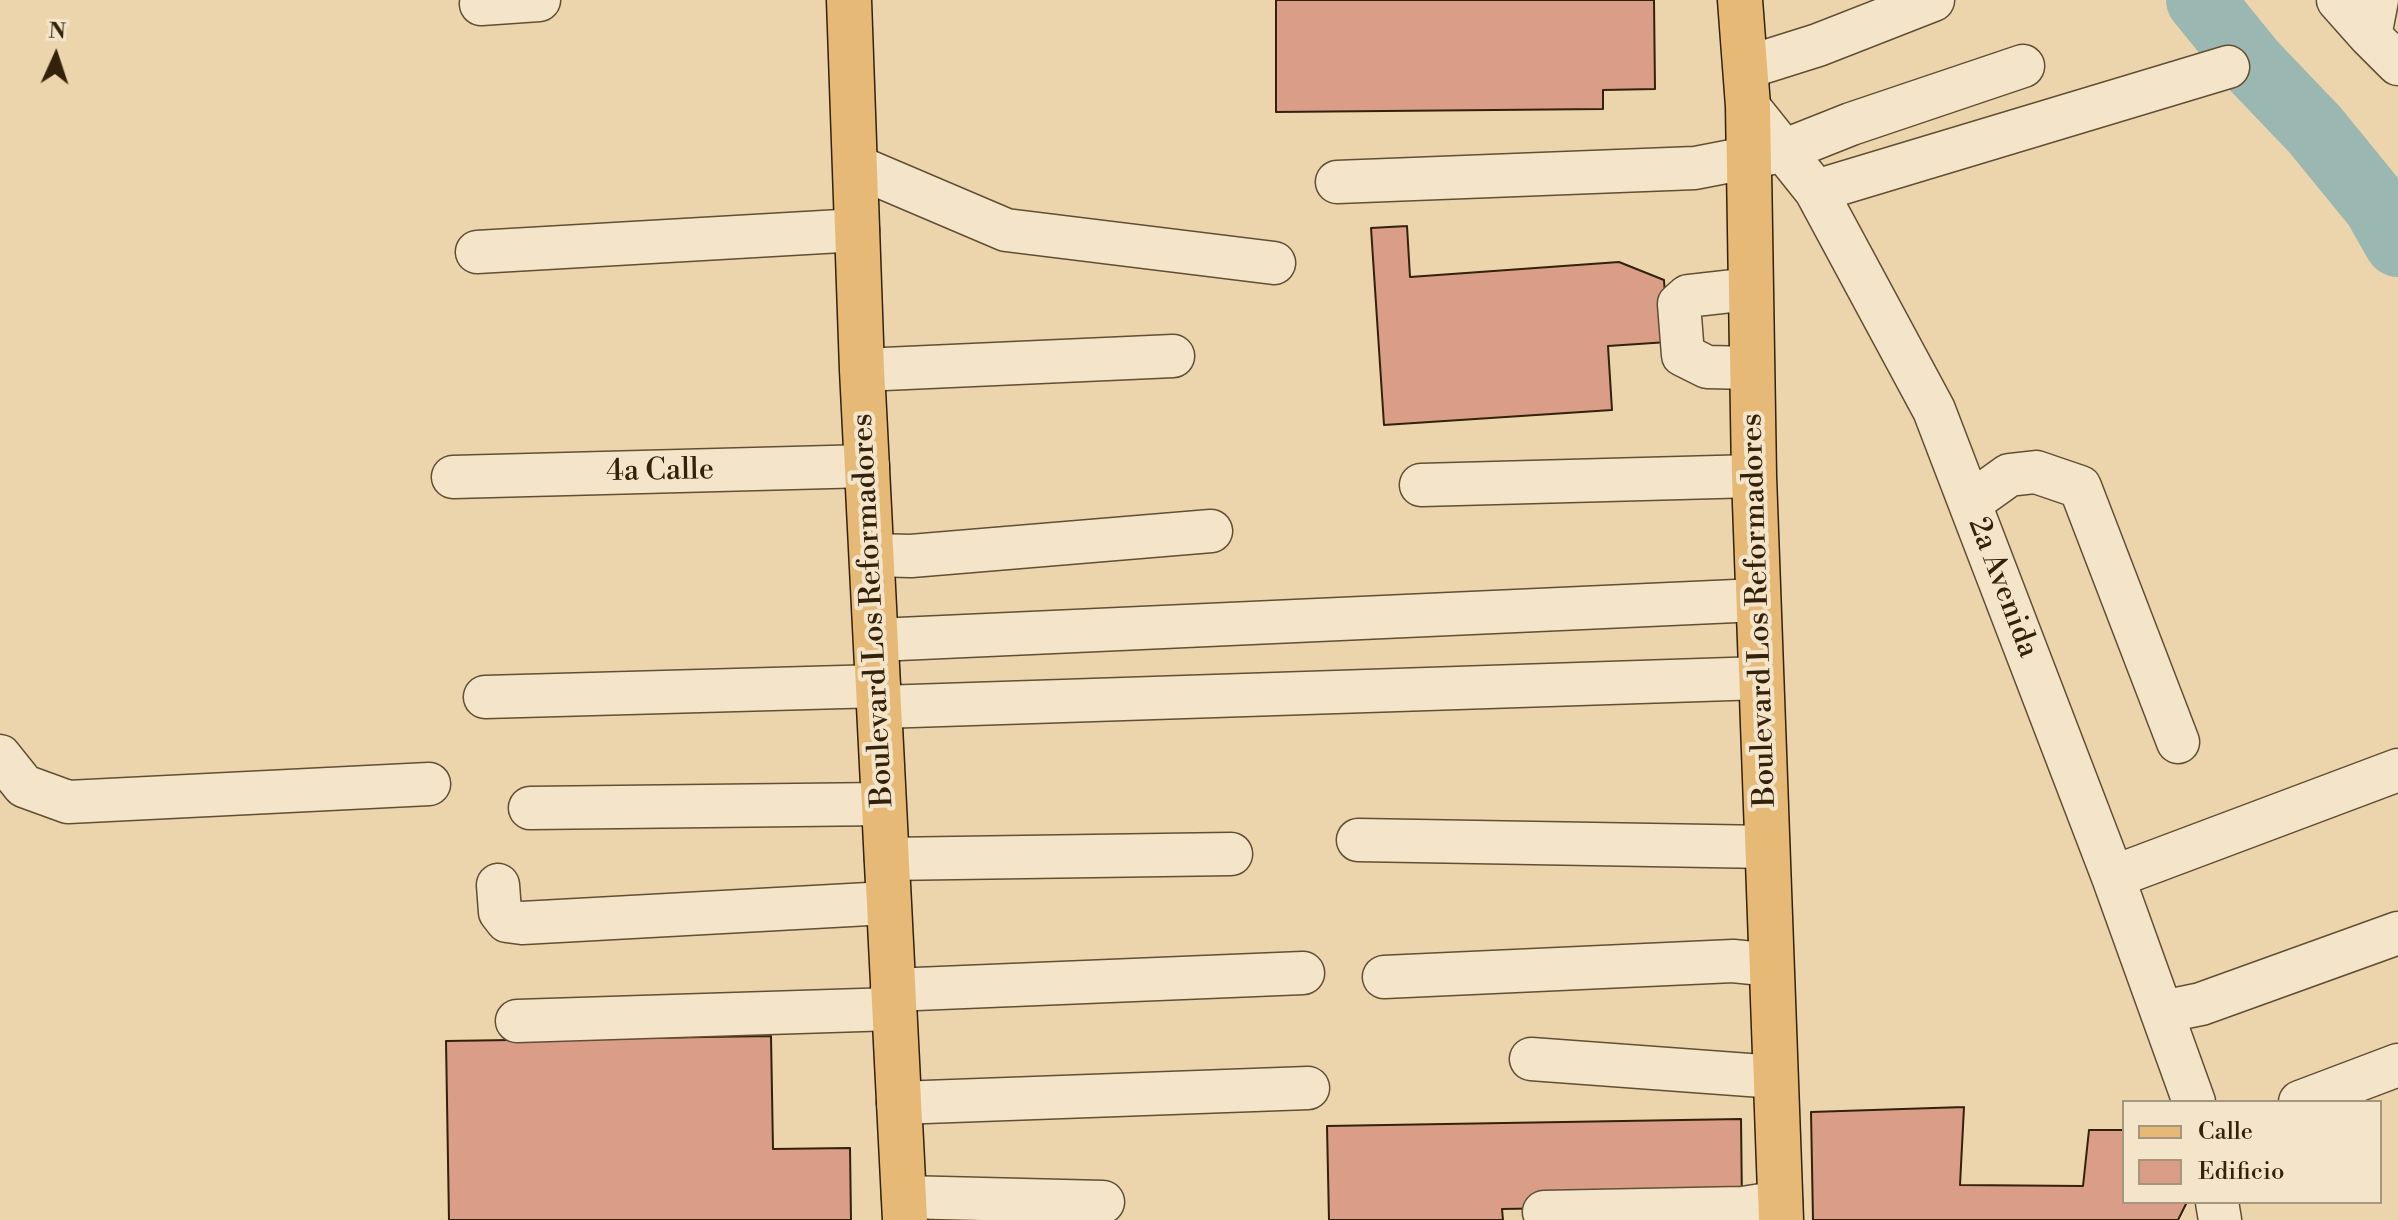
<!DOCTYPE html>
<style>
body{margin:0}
#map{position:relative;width:2398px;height:1220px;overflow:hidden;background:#ecd5ad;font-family:"Libre Bodoni",serif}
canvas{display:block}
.legend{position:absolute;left:2122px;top:1100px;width:260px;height:104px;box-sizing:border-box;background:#f3e4ca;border:2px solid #a6967d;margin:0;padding:10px 14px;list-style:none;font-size:24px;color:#33210a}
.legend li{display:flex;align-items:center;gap:16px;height:40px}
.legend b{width:40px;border:2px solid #a6967d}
.north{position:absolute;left:16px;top:16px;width:80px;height:80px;-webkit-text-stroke:6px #f3e4ca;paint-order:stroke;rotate:3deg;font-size:22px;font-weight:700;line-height:32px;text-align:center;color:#33210a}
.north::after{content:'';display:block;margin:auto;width:28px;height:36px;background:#33210a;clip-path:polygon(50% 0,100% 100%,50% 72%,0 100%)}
</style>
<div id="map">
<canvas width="2398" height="1220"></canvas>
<ul class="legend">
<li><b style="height:10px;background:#e6ba76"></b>Calle</li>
<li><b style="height:22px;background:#da9d88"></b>Edificio</li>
</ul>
<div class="north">N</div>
</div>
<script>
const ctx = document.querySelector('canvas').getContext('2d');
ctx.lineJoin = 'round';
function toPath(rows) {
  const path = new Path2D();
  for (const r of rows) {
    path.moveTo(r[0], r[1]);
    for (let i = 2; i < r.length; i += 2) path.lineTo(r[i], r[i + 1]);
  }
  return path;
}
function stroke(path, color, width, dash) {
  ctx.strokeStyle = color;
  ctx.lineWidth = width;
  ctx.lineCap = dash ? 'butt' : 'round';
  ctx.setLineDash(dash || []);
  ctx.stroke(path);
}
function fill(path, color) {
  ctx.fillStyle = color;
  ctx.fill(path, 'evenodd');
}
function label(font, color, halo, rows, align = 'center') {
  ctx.font = font + ' "Libre Bodoni",serif';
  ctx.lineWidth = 8;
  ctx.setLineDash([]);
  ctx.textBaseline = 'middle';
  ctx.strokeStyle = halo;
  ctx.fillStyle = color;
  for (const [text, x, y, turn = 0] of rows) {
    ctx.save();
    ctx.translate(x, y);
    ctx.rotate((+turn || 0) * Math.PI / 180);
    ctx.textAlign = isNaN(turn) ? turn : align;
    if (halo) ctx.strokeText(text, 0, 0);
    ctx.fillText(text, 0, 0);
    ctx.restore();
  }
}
stroke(toPath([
 [2200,0,2252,64,2315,130,2377,206,2398,243]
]), '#9ab8b1', 68);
const building = toPath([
 [1276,0,1654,0,1655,89,1603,90,1603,109,1276,112,1276,0],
 [1407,226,1410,277,1619,262,1664,280,1668,342,1608,346,1612,410,1384,425,1371,228,1407,226],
 [771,1036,773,1149,850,1148,851,1220,449,1220,446,1041,771,1036],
 [1964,1107,1960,1185,2083,1186,2089,1130,2124,1130,2124,1202,2187,1202,2178,1220,1813,1220,1811,1112,1964,1107],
 [1741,1119,1742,1205,1502,1209,1503,1220,1329,1220,1327,1126,1741,1119]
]);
fill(building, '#da9d88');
stroke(building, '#33210a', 2);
const minor = toPath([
 [2338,0,2370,36],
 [2377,0,2370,36,2398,64],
 [481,4,539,0],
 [1745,68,1818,45,1933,0],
 [1748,106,1816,191,1934,410,2113,877,2194,1102],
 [858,167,1006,230,1274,263],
 [1337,182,1695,168,1783,151,1851,124,2023,66],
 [1816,191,2228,67],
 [477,252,858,230],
 [1750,289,1688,296,1679,304,1683,355,1707,367,1752,368],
 [862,370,1173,356],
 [453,477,868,466],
 [1421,485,1754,476],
 [1970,503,2009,475,2036,472,2080,487,2178,742],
 [871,555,911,556,1211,531],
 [877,640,1758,600],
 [485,697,879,686],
 [881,707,1761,678],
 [0,756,24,786,68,802,429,784],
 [530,808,884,804],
 [1358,840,1768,847],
 [886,859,1231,854],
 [2113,877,2398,770],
 [498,885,500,912,507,921,522,923,887,903],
 [1384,977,1733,961,1772,965],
 [892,990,1303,973],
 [2162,1012,2201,1004,2398,933],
 [517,1021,893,1009],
 [1531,1059,1776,1077],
 [2300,1102,2398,1065],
 [898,1103,1308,1088],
 [903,1197,1103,1202],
 [2217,1202,2220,1220],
 [1544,1212,1743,1208,1781,1202]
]);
const major = toPath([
 [849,0,862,370,905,1220],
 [1740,0,1748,106,1754,476,1781,1220]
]);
stroke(minor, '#614e33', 45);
stroke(major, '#33210a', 47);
stroke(minor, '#f3e4ca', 42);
stroke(major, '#e6ba76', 44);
label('30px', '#33210a', '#f3e4ca', [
 ["4a Calle",660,472,-1],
 ["2a Avenida",2002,588,69],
 ["Boulevard Los Reformadores",874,610,-93],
 ["Boulevard Los Reformadores",1760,610,-92]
]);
</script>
